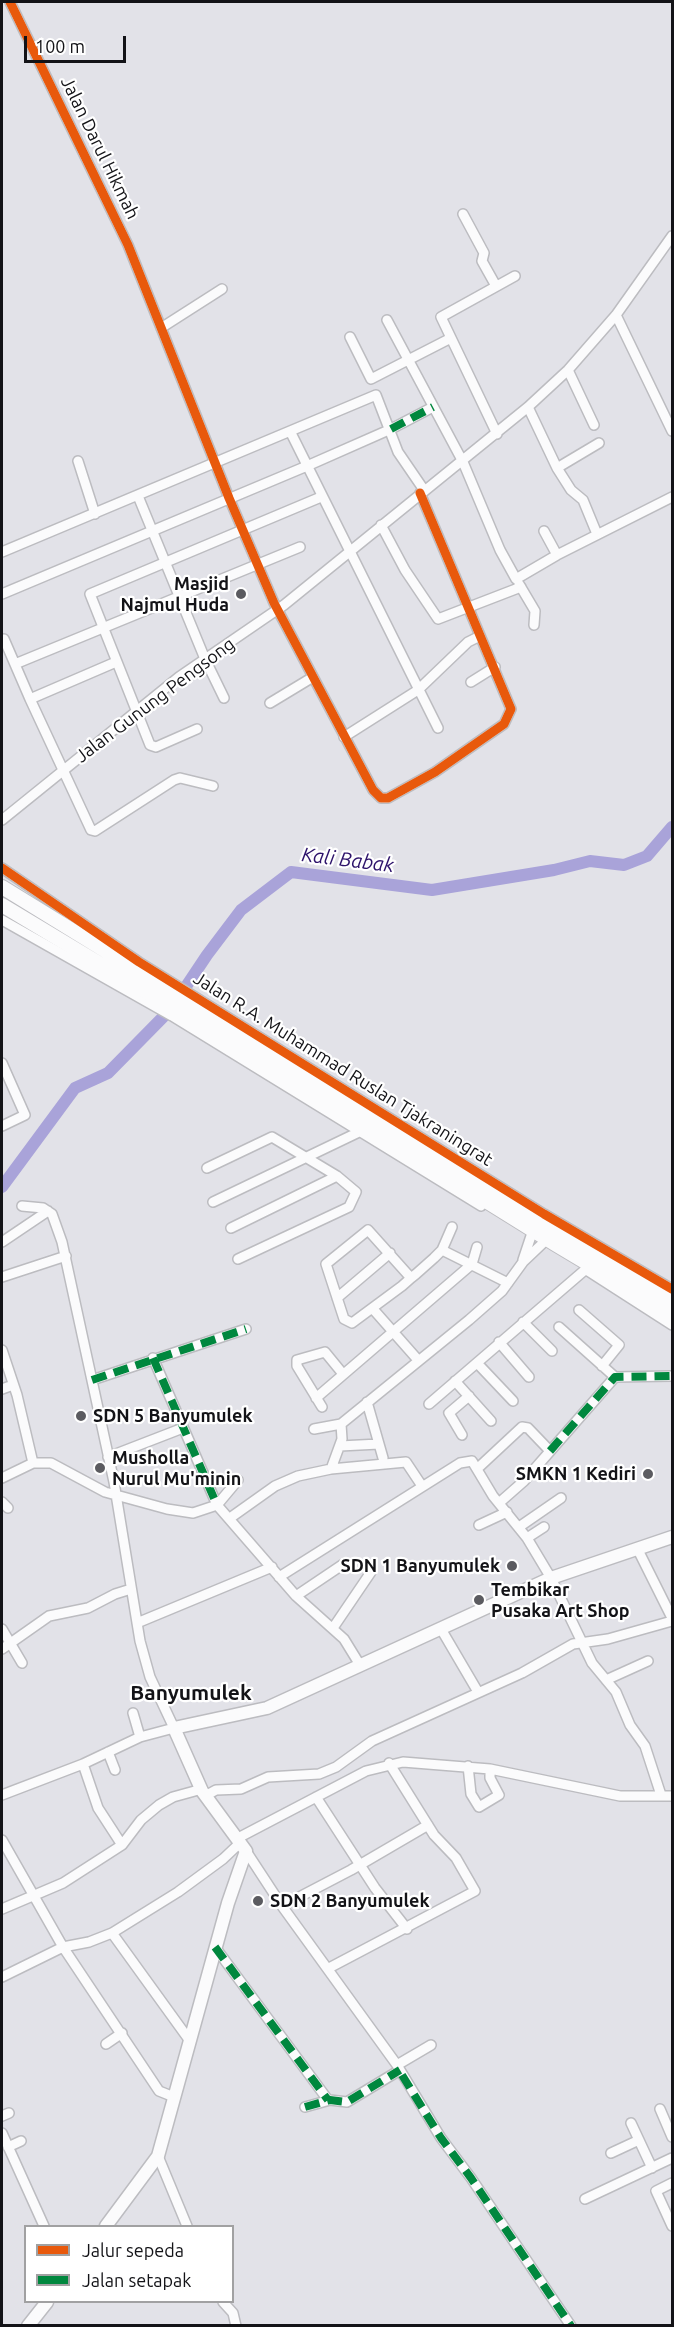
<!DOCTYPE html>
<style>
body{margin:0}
#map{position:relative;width:674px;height:2327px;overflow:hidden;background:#e2e2e8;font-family:Ubuntu,sans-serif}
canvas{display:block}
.frame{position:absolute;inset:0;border:3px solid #131317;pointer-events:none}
.legend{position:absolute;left:24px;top:2225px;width:210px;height:78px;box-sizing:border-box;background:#fff;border:2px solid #a1a1a2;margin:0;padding:8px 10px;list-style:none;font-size:18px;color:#131317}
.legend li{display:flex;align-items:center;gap:12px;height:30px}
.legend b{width:30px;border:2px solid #a1a1a2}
.scale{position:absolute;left:24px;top:36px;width:102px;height:27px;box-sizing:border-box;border:3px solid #131317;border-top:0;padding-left:8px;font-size:18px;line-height:21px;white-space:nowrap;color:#131317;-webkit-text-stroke:4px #fff;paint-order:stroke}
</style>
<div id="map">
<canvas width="674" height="2327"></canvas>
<div class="frame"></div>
<ul class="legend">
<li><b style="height:8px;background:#e8590c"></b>Jalur sepeda</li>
<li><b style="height:8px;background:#00873e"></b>Jalan setapak</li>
</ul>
<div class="scale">100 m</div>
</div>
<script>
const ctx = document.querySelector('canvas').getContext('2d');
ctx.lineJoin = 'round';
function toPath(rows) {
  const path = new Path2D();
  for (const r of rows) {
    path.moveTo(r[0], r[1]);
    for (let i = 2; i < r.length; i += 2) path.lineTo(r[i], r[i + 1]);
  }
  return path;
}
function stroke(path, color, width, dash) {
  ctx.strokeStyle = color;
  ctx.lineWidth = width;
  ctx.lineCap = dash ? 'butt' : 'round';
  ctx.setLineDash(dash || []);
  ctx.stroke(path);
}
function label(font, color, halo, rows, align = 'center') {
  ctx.font = font + ' Ubuntu,sans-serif';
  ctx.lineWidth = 4.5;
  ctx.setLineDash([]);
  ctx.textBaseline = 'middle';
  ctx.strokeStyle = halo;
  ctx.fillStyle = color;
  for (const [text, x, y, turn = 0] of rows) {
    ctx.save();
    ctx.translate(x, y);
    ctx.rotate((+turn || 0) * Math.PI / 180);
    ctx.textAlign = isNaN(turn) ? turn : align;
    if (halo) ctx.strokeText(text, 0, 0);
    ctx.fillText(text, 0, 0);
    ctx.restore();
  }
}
stroke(toPath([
 [2,1187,75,1088,108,1073,171,1009,207,955,241,910,291,872,432,890,554,870,590,861,624,865,647,856,672,827]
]), '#a9a3d9', 12);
const minor = toPath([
 [10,2,128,245,229,498,274,603,373,790,381,798,388,798,435,772,504,724,511,709,420,493],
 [463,214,484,253,482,261,496,286],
 [616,315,672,431],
 [387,320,463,462,500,550,516,579,557,555,672,497],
 [161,328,222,289],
 [350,337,371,379,451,338],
 [568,370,594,425],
 [528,407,557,468,571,490,583,500,597,534],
 [290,431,438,728],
 [497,434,441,317,515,276],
 [78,461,95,514],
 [557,468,599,443],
 [138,496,205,659,224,698],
 [381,525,405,570,438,619,521,587],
 [544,531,557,555],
 [2,552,376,395,398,452,424,490],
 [519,584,535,611,534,625],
 [2,594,307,466,391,429,433,407],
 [4,639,30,699],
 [116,662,30,699,91,830,95,831,174,780,180,778,213,786],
 [15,664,300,547],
 [471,682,495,667],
 [270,703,313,677],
 [197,729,156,747,150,745,90,594,321,497],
 [344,737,418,690,468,642,480,636],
 [2,820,179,677,284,605,528,407,568,370,616,315,672,236],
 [2,868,139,962,544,1214,672,1289],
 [2,920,172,1016,481,1206],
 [2,1063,25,1115,2,1126],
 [207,1168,272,1137,337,1176,356,1192,349,1207,238,1259],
 [213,1202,359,1132],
 [231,1228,337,1176],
 [2,1242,48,1211],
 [442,1250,508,1283],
 [523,1260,531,1236],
 [588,1271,672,1325],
 [2,1277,66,1256],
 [411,1278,368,1230,326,1264,344,1319,352,1323,402,1286,411,1278,416,1274,434,1258,442,1250,452,1227],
 [337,1298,390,1253],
 [373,1309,418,1360],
 [579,1310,619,1345,602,1366],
 [523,1322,552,1351],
 [559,1327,615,1377],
 [499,1342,529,1377],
 [2,1350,17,1395,33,1463],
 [153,1358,217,1505,296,1596,344,1639,360,1665],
 [477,1363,513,1401],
 [92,1380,246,1329],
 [455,1381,491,1421],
 [2,1389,13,1385],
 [316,1398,472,1264,477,1247],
 [367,1402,383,1458],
 [429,1404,586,1269],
 [322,1407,297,1366,297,1360,325,1352,343,1374],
 [314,1429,341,1424,469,1320,502,1291,523,1262,543,1243],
 [462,1435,449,1413,469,1396],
 [340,1446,379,1444],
 [108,1457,183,1428],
 [478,1468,522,1427,528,1428,550,1451],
 [331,1469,342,1439,341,1424],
 [2,1478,33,1463,51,1463,105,1492,167,1509,193,1513,217,1505,238,1480],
 [2,1502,8,1508],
 [499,1503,524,1481,615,1377,672,1376],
 [230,1518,275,1486,298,1476,331,1469,406,1462,422,1486],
 [479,1525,507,1512],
 [519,1527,561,1498],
 [527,1538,544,1527],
 [637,1548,672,1618],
 [279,1577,460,1463,472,1461,493,1496,527,1538,551,1578,592,1663,616,1692,630,1725,645,1746,661,1795],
 [296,1596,345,1563],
 [137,1623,272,1567],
 [333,1628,371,1572],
 [2,1629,22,1663],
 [441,1629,478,1692],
 [2,1649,49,1616,88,1608,115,1594,131,1589],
 [606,1680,648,1661],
 [133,1713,140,1737],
 [108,1752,115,1770],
 [83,1764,98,1808,122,1845],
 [468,1766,471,1794,479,1807,499,1795,490,1778,490,1769],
 [2,1795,83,1764,140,1737,174,1728,150,1677,140,1641,114,1482,62,1242,52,1214,43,1208,22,1206],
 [205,1796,216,1790,241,1789,268,1777,319,1774,336,1767,372,1741,522,1673,573,1644,608,1639,672,1621],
 [316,1797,375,1888,407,1929],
 [238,1838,366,1771,403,1762,490,1769,620,1796,672,1796],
 [2,1840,63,1947,89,1942,112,1933,178,1892,223,1859,241,1842],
 [246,1851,282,1906,397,2065,441,2138,471,2178,571,2326],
 [282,1906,351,1870,428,1825],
 [2,1909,63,1883,122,1845,141,1820,159,1805,173,1797,202,1789],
 [112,1933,190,2041],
 [215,1947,328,2100],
 [329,1968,475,1891,456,1858,434,1835,389,1763],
 [2,1977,63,1947,159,2091,174,2097],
 [106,2044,122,2033],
 [397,2065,431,2045],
 [305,2107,330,2100,347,2102,400,2070],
 [660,2109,672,2137],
 [2,2116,9,2113],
 [631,2123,652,2168],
 [2,2133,44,2226],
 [8,2147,21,2141],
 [611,2153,639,2140],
 [158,2156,187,2226],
 [672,2183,656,2191,672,2226],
 [585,2199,672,2158],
 [223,2302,233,2313,236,2326]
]);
const major = toPath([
 [106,2226,158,2156,228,1903,246,1851,202,1791,174,1728,267,1708,551,1578,672,1537],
 [28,2326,47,2302]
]);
const highway = toPath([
 [2,887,672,1300],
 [2,905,240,1048,555,1244,672,1314]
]);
stroke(minor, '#bcbcc0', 12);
stroke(major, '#bcbcc0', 15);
stroke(highway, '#bcbcc0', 16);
stroke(minor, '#fbfbfc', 9);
stroke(major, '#fbfbfc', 12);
stroke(highway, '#fbfbfc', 14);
stroke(toPath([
 [391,429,433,407],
 [153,1358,217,1505],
 [92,1380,246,1329],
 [550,1451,615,1377,672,1376],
 [215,1947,328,2100],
 [402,2075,441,2138,471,2178,571,2326],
 [305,2107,330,2100,347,2102,400,2070]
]), '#00873e', 8, [15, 8]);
stroke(toPath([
 [10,2,128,245,229,498,274,603,373,790,381,798,388,798,435,772,504,724,511,709,420,493],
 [2,868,139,962,544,1214,672,1289]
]), '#e8590c', 9);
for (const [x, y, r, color] of [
 [241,594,6,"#5b5b60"],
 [81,1416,6,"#5b5b60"],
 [100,1468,6,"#5b5b60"],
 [648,1474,6,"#5b5b60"],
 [512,1566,6,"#5b5b60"],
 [479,1600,6,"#5b5b60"],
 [258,1901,6,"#5b5b60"]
]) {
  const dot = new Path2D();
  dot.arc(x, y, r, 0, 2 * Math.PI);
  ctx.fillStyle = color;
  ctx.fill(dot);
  stroke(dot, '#fff', 2);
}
label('18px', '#131317', '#fff', [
 ["Jalan Darul Hikmah",100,148,64],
 ["Jalan Gunung Pengsong",155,700,-37],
 ["Jalan R.A. Muhammad Ruslan Tjakraningrat",343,1069,32]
]);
label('bold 18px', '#131317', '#fff', [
 ["Masjid",229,584,"right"],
 ["Najmul Huda",229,605,"right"],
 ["SDN 5 Banyumulek",93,1416],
 ["Musholla",112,1458],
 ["Nurul Mu'minin",112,1479],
 ["SMKN 1 Kediri",636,1474,"right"],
 ["SDN 1 Banyumulek",500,1566,"right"],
 ["Tembikar",491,1590],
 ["Pusaka Art Shop",491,1611],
 ["SDN 2 Banyumulek",270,1901]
], 'left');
label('italic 20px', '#2d136b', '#fff', [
 ["Kali Babak",348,860,7]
]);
label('bold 21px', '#131317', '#fff', [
 ["Banyumulek",191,1693]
]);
</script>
